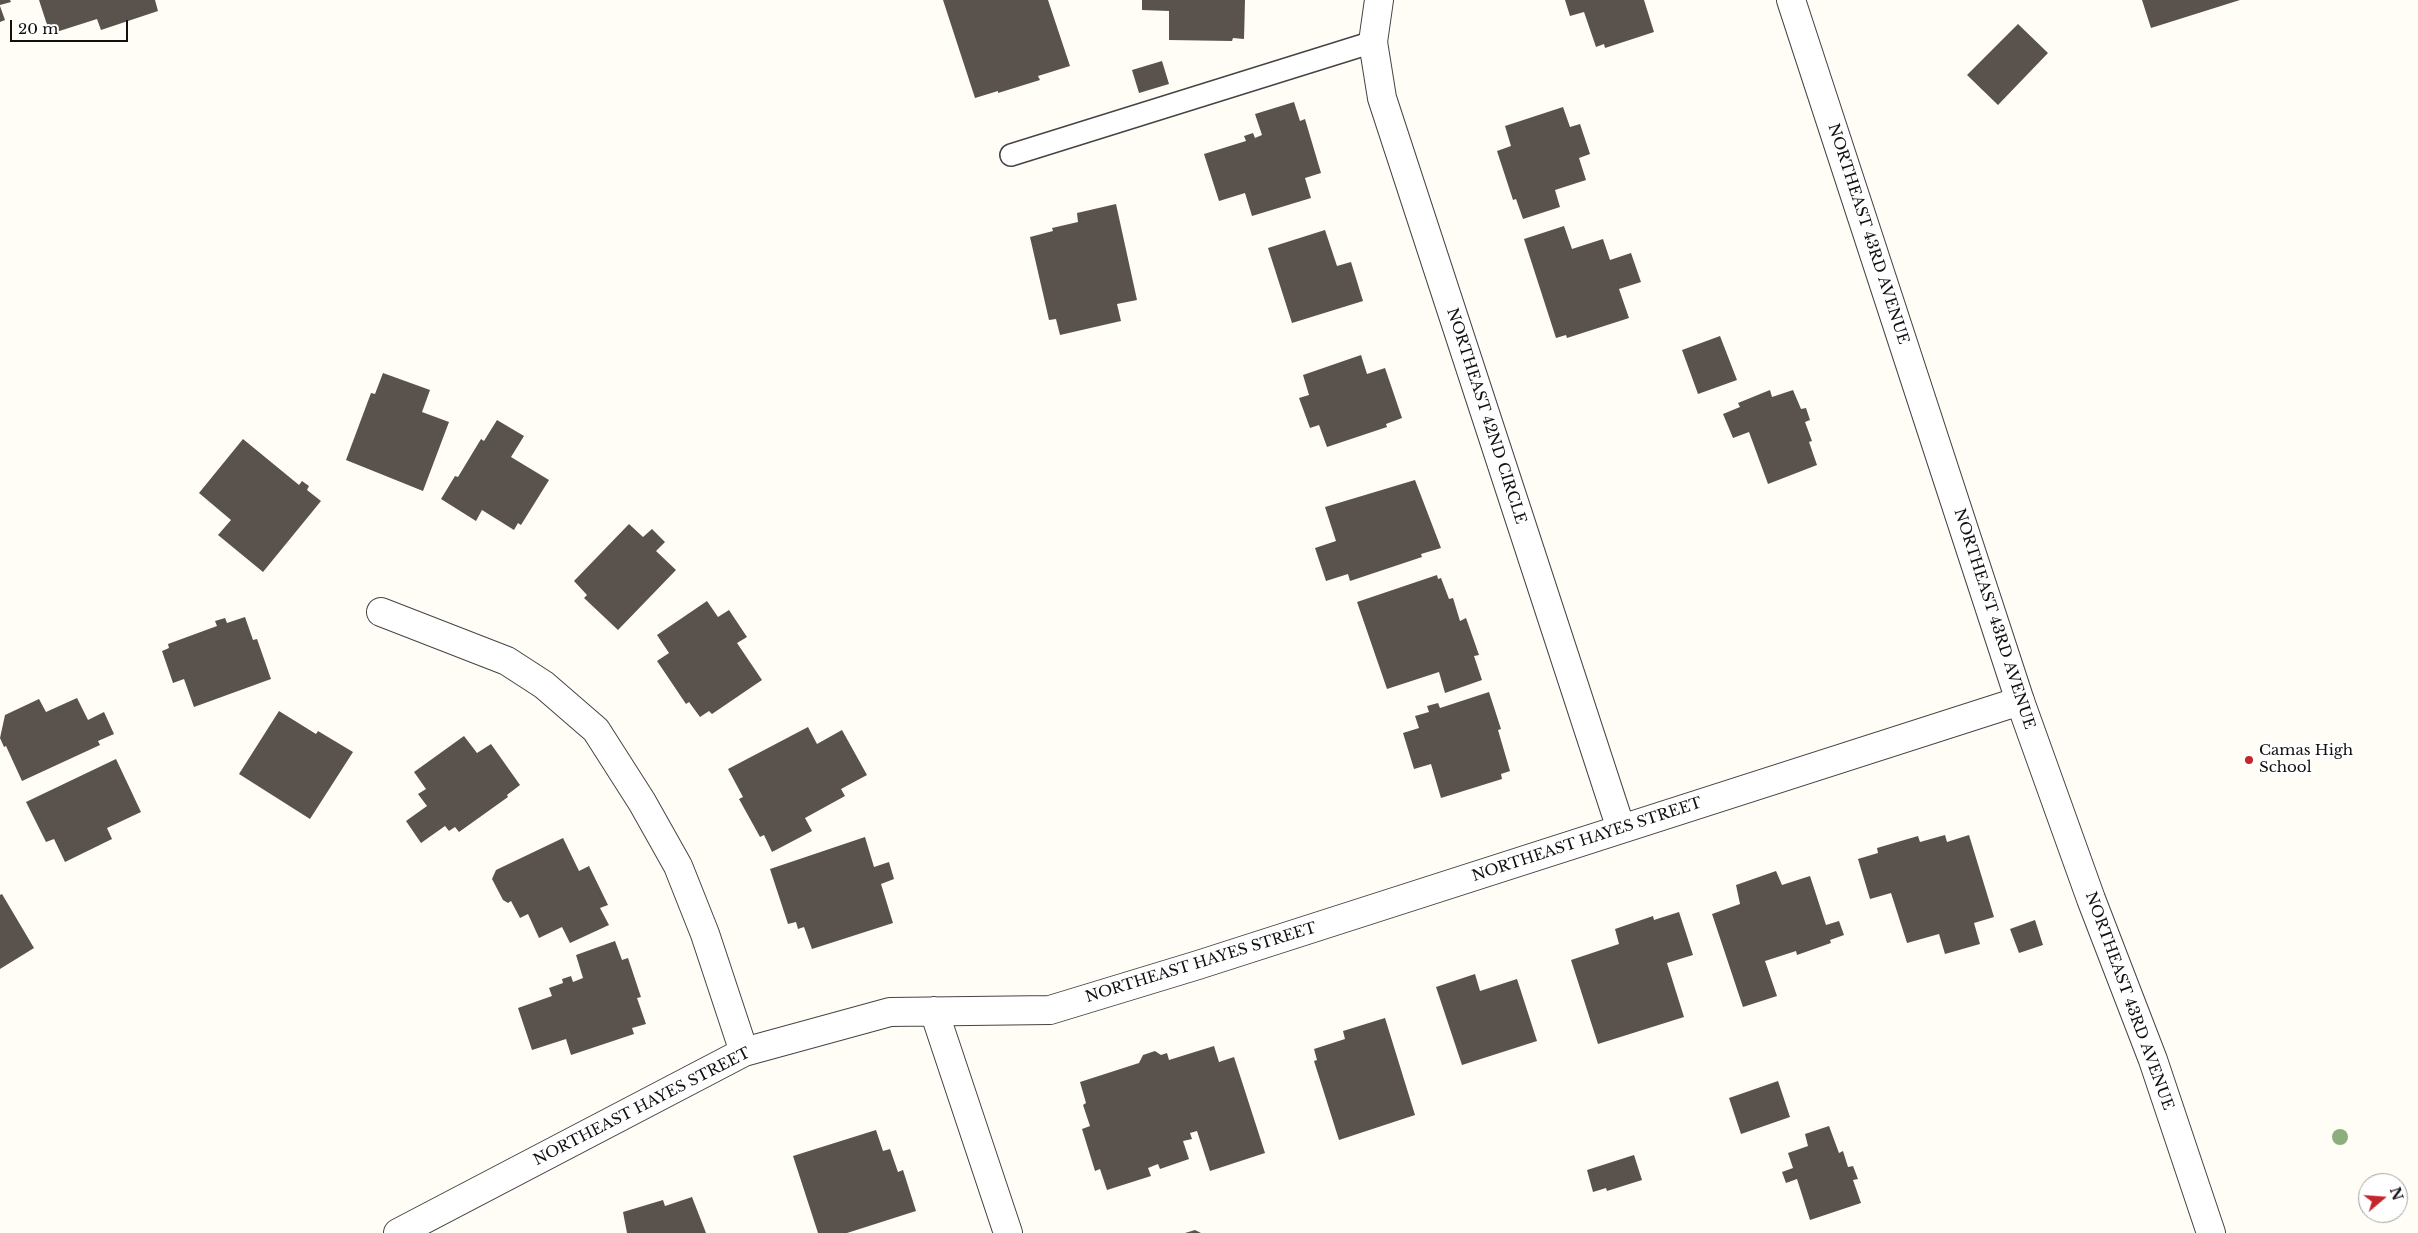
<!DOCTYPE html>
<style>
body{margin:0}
#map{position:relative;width:2418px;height:1233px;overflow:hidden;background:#fffdf5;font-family:"Libre Baskerville",serif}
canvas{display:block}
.north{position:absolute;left:2358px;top:1173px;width:50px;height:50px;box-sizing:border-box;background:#fff;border:1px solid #a0a0a0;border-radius:50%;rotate:72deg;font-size:14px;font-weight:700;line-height:20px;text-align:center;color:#111}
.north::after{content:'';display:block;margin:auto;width:18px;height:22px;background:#c4262e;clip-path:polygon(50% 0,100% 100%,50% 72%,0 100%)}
.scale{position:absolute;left:10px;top:20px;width:118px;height:22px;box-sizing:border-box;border:2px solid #111;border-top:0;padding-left:6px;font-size:15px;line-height:18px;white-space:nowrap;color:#111;-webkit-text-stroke:4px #fff;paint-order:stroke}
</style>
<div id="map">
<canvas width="2418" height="1233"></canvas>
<div class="north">N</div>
<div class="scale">20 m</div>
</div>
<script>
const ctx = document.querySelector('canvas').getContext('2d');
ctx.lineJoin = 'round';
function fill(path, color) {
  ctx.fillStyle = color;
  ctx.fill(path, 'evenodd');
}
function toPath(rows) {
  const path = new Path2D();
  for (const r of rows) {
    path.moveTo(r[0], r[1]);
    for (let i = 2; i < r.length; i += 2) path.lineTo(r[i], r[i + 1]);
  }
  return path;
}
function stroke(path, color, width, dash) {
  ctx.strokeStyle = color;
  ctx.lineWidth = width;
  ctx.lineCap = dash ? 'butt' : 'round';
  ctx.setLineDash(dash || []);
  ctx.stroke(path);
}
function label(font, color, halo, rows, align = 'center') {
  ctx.font = font + ' "Libre Baskerville",serif';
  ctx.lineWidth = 5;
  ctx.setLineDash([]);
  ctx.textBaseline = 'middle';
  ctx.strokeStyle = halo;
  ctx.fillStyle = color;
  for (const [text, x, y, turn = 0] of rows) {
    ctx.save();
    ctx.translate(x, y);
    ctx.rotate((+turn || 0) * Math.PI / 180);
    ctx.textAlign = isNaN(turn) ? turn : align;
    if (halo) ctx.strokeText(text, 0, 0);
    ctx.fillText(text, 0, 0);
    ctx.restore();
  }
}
fill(toPath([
 [0,0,10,0,11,2,0,5],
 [39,0,155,0,158,11,101,30,97,19,50,34],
 [943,0,1048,0,1070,66,1038,76,1040,80,998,93,998,91,975,98],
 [1142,0,1245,0,1244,39,1233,38,1232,41,1169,40,1169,11,1142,10],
 [1565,0,1644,0,1654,32,1605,48,1604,44,1596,47,1584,12,1570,16],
 [2142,0,2240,0,2151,28],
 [0,6,5,20,0,22],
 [2018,24,2048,53,1998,105,1967,75],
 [1162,61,1169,84,1139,93,1132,70],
 [1294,102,1300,121,1305,119,1321,173,1305,178,1311,198,1252,216,1245,193,1219,201,1204,154,1246,141,1244,136,1253,133,1255,138,1262,135,1255,114],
 [1563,107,1570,127,1580,124,1590,154,1579,158,1586,180,1555,190,1560,207,1523,219,1516,199,1513,200,1497,151,1511,146,1505,126],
 [1116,204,1137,300,1117,304,1121,321,1060,335,1056,319,1049,320,1030,237,1053,231,1052,228,1078,222,1077,213],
 [1564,226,1572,249,1603,239,1610,260,1631,253,1641,282,1619,289,1629,318,1567,338,1566,335,1556,338,1524,239],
 [1325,230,1337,266,1351,262,1363,301,1292,323,1268,248],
 [1720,336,1737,380,1698,394,1682,350],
 [1361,355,1367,374,1385,368,1402,418,1386,424,1387,427,1327,447,1319,425,1310,428,1299,398,1309,395,1303,375],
 [383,373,430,390,422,412,449,422,423,491,346,460,371,393,375,394],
 [1770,390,1772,397,1793,390,1801,409,1806,408,1810,420,1805,422,1812,441,1809,442,1817,465,1768,484,1749,432,1733,438,1723,414,1740,407,1738,403],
 [497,420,524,436,511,457,549,480,521,525,518,523,514,530,482,510,476,521,441,499,455,476,458,477,481,439,484,441],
 [243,439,299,485,302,481,309,486,307,490,321,501,263,572,218,535,231,520,199,493],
 [1415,480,1441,548,1421,554,1422,557,1350,581,1348,574,1326,581,1315,548,1336,541,1325,507],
 [629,524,643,537,652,529,665,542,656,551,676,570,618,630,584,598,587,595,574,581],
 [1437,575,1438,579,1441,578,1449,599,1453,598,1460,621,1466,618,1479,655,1474,656,1482,680,1445,693,1439,672,1387,689,1357,602],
 [707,601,718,617,729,610,747,637,737,643,762,680,712,714,709,711,700,717,689,702,686,704,657,661,669,653,657,635],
 [245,617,253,640,257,639,271,679,194,707,184,679,173,683,162,651,169,648,168,644,217,626,215,621,225,618,227,623],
 [1489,692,1501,729,1498,730,1510,771,1501,774,1502,779,1441,798,1431,764,1414,769,1403,733,1419,728,1415,716,1429,712,1427,706,1438,703,1440,708],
 [77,698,88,720,104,712,114,734,98,741,100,745,22,781,6,746,4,747,0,738,5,715,39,699,46,712],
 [279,711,316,734,318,731,353,752,310,819,239,774],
 [808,727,817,744,842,730,867,775,841,789,845,796,805,818,812,831,772,852,764,835,760,837,739,799,743,797,728,769],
 [464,736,477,753,491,744,520,785,507,795,508,797,459,832,455,827,449,831,445,826,421,843,406,821,427,806,418,794,426,789,414,772],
 [116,759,141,812,107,828,112,839,65,862,54,839,46,842,26,802],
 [1945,835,1947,842,1969,835,1994,917,1974,923,1980,944,1945,954,1939,934,1907,943,1891,893,1870,899,1858,859,1878,853,1877,848,1918,836,1920,842],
 [865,837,874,867,889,862,894,879,881,884,893,923,812,949,804,927,798,929,796,922,788,924,770,869],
 [563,838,579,871,589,866,608,905,600,908,609,925,570,943,562,927,539,938,528,914,520,918,511,901,508,903,503,900,492,879,496,870],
 [1776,871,1782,885,1810,876,1826,925,1839,921,1844,935,1830,940,1831,943,1797,955,1796,951,1765,961,1777,996,1743,1007,1712,914,1740,904,1736,885],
 [2,894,34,948,0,969,0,895],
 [1679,912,1693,955,1667,963,1684,1017,1598,1044,1571,960,1619,944,1615,929,1653,916,1654,920],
 [2035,920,2043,945,2019,953,2010,929],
 [615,941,622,960,628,958,641,997,637,998,646,1024,632,1028,634,1034,571,1055,566,1039,532,1050,518,1008,552,996,549,988,563,983,562,979,571,976,573,982,583,978,576,955],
 [1475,974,1480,991,1517,979,1537,1041,1462,1065,1436,987],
 [1385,1018,1415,1115,1339,1140,1314,1061,1317,1060,1314,1049,1345,1039,1343,1031],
 [1214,1046,1219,1062,1234,1057,1265,1153,1210,1171,1197,1131,1190,1133,1192,1139,1183,1141,1189,1159,1160,1169,1158,1164,1148,1168,1151,1176,1107,1190,1100,1169,1095,1171,1082,1129,1090,1126,1083,1105,1086,1103,1080,1082,1139,1063,1143,1055,1155,1051,1161,1055,1167,1053,1169,1060],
 [1778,1081,1790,1117,1741,1134,1729,1098],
 [1829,1126,1839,1153,1843,1151,1848,1167,1853,1166,1858,1179,1853,1180,1861,1203,1810,1220,1797,1179,1786,1183,1782,1172,1793,1168,1788,1153,1808,1146,1805,1134],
 [876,1130,883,1151,890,1149,898,1172,903,1170,916,1211,847,1233,818,1233,793,1156],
 [1634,1155,1642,1180,1607,1191,1606,1188,1593,1192,1587,1170],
 [692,1197,706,1233,627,1233,623,1212,663,1200,665,1206],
 [1195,1230,1201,1233,1185,1233]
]), '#5a524d');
const service = toPath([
 [1011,155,1373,42]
]);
const minor = toPath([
 [1379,0,1373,42,1382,98,1621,829],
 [381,612,507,661,544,685,596,730,642,802,678,866,705,934,744,1052],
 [934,1011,1008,1233],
 [398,1233,744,1052,890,1012,1050,1010,1198,965,2020,701]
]);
const tertiary = toPath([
 [1791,0,2020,701,2091,899,2153,1060,2211,1233]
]);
stroke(service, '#444', 24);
stroke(minor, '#444', 30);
stroke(tertiary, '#444', 30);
stroke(service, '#fff', 21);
stroke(minor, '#fff', 28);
stroke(tertiary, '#fff', 28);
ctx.fillStyle = '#8dad7f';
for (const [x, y] of [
 [2340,1137]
]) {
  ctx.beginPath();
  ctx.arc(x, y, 8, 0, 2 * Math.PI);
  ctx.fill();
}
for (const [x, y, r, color] of [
 [2249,760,5,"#c4262e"]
]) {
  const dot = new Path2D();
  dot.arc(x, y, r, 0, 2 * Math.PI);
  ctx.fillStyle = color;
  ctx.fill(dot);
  stroke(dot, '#fff', 2);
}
label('15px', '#111', '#fff', [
 ["NORTHEAST 43RD AVENUE",1868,234,72],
 ["NORTHEAST 42ND CIRCLE",1486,416,72],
 ["NORTHEAST 43RD AVENUE",1994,619,72],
 ["NORTHEAST HAYES STREET",1587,840,-18],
 ["NORTHEAST HAYES STREET",1201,963,-17],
 ["NORTHEAST 43RD AVENUE",2129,1001,70],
 ["NORTHEAST HAYES STREET",642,1107,-27]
]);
label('15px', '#111', '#fff', [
 ["Camas High",2259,751],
 ["School",2259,768]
], 'left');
</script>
